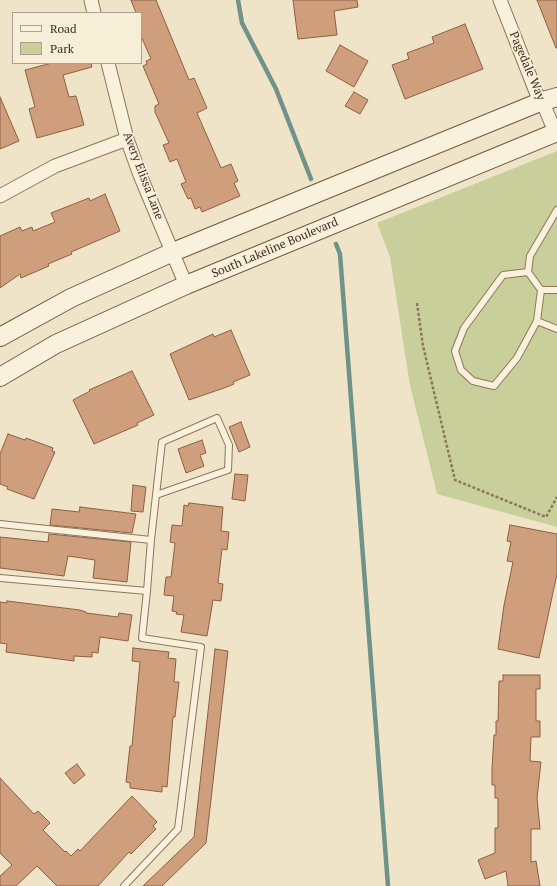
<!DOCTYPE html>
<style>
body{margin:0}
#map{position:relative;width:557px;height:886px;overflow:hidden;background:#f0e4c8;font-family:"PT Serif",serif}
canvas{display:block}
.legend{position:absolute;left:12px;top:12px;width:130px;height:52px;box-sizing:border-box;background:#f7eed8;border:1px solid #ada18e;margin:0;padding:5px 7px;list-style:none;font-size:12px;color:#3d2e20}
.legend li{display:flex;align-items:center;gap:8px;height:20px}
.legend b{width:20px;border:1px solid #ada18e}
</style>
<div id="map">
<canvas width="557" height="886"></canvas>
<ul class="legend">
<li><b style="height:5px;background:#faf1dc"></b>Road</li>
<li><b style="height:11px;background:#c9cf9b"></b>Park</li>
</ul>
</div>
<script>
const ctx = document.querySelector('canvas').getContext('2d');
ctx.lineJoin = 'round';
function fill(path, color) {
  ctx.fillStyle = color;
  ctx.fill(path, 'evenodd');
}
function toPath(rows) {
  const path = new Path2D();
  for (const r of rows) {
    path.moveTo(r[0], r[1]);
    for (let i = 2; i < r.length; i += 2) path.lineTo(r[i], r[i + 1]);
  }
  return path;
}
function stroke(path, color, width, dash) {
  ctx.strokeStyle = color;
  ctx.lineWidth = width;
  ctx.lineCap = dash ? 'butt' : 'round';
  ctx.setLineDash(dash || []);
  ctx.stroke(path);
}
function label(font, color, halo, rows, align = 'center') {
  ctx.font = font + ' "PT Serif",serif';
  ctx.lineWidth = 3.5;
  ctx.setLineDash([]);
  ctx.textBaseline = 'middle';
  ctx.strokeStyle = halo;
  ctx.fillStyle = color;
  for (const [text, x, y, turn = 0] of rows) {
    ctx.save();
    ctx.translate(x, y);
    ctx.rotate((+turn || 0) * Math.PI / 180);
    ctx.textAlign = isNaN(turn) ? turn : align;
    if (halo) ctx.strokeText(text, 0, 0);
    ctx.fillText(text, 0, 0);
    ctx.restore();
  }
}
fill(toPath([
 [557,151,557,527,437,494,410,386,390,257,377,223]
]), '#c9cf9b');
stroke(toPath([
 [238,0,242,23,276,89,311,179],
 [336,244,340,254,388,886]
]), '#6f938a', 4.5);
const building = toPath([
 [131,0,156,0,189,80,194,78,207,108,197,113,221,168,231,164,238,181,234,183,240,196,202,212,200,207,195,209,191,198,188,199,181,184,186,182,177,159,170,162,163,145,169,143,155,112,155,106,159,104,143,66,147,64,146,61,151,59,141,36,141,13,136,13,131,0],
 [293,0,357,0,358,7,334,11,337,35,298,39,293,0],
 [537,0,557,0,557,48,556,48,537,0],
 [465,24,483,69,405,99,392,65,409,59,407,53,434,43,432,37,465,24],
 [340,45,368,61,354,87,326,71,340,45],
 [52,63,91,63,92,67,63,75,69,97,76,96,84,125,37,138,29,109,35,107,25,70,52,63],
 [354,92,368,100,360,114,345,106,354,92],
 [0,97,19,141,0,149,0,97],
 [105,194,120,231,71,252,72,254,48,264,49,266,21,278,20,274,0,288,0,236,20,227,22,231,32,227,33,231,55,222,51,213,89,198,90,201,105,194],
 [231,330,250,375,233,382,234,384,224,388,189,400,170,354,213,334,214,337,231,330],
 [132,371,154,415,137,423,138,425,94,444,73,400,90,391,89,390,132,371],
 [241,422,250,447,239,452,229,427,241,422],
 [8,434,25,440,26,438,53,448,52,451,55,452,34,499,7,489,8,487,0,484,0,454,8,434],
 [202,440,206,453,200,455,204,466,186,473,178,449,202,440],
 [235,474,248,475,245,501,232,499,235,474],
 [133,485,146,487,143,512,131,511,133,485],
 [189,503,223,507,221,531,229,532,227,550,222,549,218,583,223,584,221,601,213,600,207,636,181,632,184,615,176,614,177,612,172,611,174,596,164,595,166,577,171,577,175,543,170,542,172,525,182,526,184,505,188,506,189,503],
 [80,507,136,514,132,533,50,525,52,509,79,512,80,507],
 [510,525,557,534,557,574,539,658,498,649,504,605,513,562,507,561,511,542,507,541,510,525],
 [49,534,131,542,127,582,93,578,95,560,68,556,64,576,0,568,0,537,48,542,49,534],
 [7,601,80,610,86,612,86,613,118,617,119,613,132,615,128,641,100,637,98,653,92,652,92,657,74,656,74,661,6,652,7,644,0,643,0,602,7,603,7,601],
 [133,648,169,652,168,658,176,659,174,682,179,682,175,717,173,717,167,787,162,786,162,792,130,788,130,783,126,782,130,746,132,746,140,662,132,661,133,648],
 [215,649,228,651,206,843,162,886,143,886,194,837,215,649],
 [503,675,540,675,540,689,536,689,536,721,540,721,540,737,531,737,530,761,541,762,537,798,540,829,531,829,531,862,536,861,540,886,508,886,506,871,485,879,478,860,495,853,495,828,498,828,498,798,495,798,495,785,492,785,492,769,494,735,496,735,496,721,498,721,499,681,503,681,503,675],
 [77,764,85,775,74,784,65,773,77,764],
 [0,778,34,814,38,811,50,823,43,830,65,852,66,851,71,856,78,849,80,851,132,796,157,822,153,826,156,829,131,854,129,852,98,886,57,886,37,866,16,886,0,886,0,876,12,865,0,853,0,778]
]);
fill(building, '#cf9f7d');
stroke(building, '#8d5f41', 1);
const lane = toPath([
 [528,272,503,275,464,328,455,351,461,370,473,381,494,386,517,358,537,321,541,290,528,272,530,256,557,210],
 [541,290,557,290],
 [537,321,557,329],
 [0,524,151,540],
 [0,578,147,591],
 [124,886,178,829,201,647,142,638,147,591,151,540,156,495,162,442,217,418,229,445,228,470,156,495]
]);
const street = toPath([
 [91,0,94,13],
 [500,0,540,102,543,103,555,132],
 [108,63,127,139,140,175,186,285],
 [0,196,55,166,127,139]
]);
const secondary = toPath([
 [0,337,71,298,173,252,540,102,557,97],
 [0,377,56,344,186,285,557,132]
]);
stroke(lane, '#8d765c', 8);
stroke(street, '#8d765c', 15);
stroke(secondary, '#6f573f', 20);
stroke(toPath([
 [417,303,423,346,455,480,546,517,557,497]
]), '#8d765c', 2.5, [3, 2]);
stroke(lane, '#faf1dc', 6);
stroke(street, '#faf1dc', 13);
stroke(secondary, '#faf1dc', 18);
label('12px', '#3d2e20', '#f7eed8', [
 ["Pagedale Way",527,66,67],
 ["Avery Elissa Lane",143,176,69],
 ["South Lakeline Boulevard",275,248,-23]
]);
</script>
